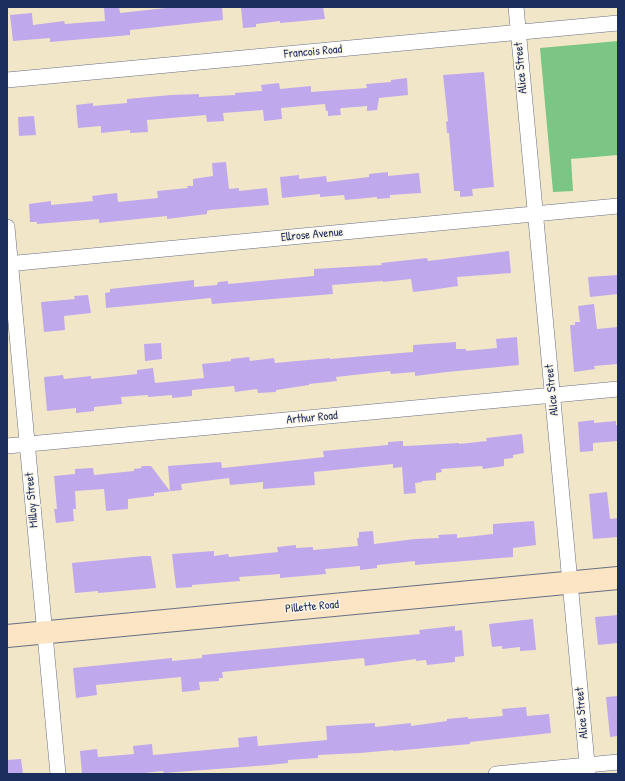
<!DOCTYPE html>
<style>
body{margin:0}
#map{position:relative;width:625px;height:781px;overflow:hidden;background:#f2e6c9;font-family:"Patrick Hand",sans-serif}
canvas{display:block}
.frame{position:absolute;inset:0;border:8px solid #1b2f5e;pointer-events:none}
</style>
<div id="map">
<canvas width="625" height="781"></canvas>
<div class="frame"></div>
</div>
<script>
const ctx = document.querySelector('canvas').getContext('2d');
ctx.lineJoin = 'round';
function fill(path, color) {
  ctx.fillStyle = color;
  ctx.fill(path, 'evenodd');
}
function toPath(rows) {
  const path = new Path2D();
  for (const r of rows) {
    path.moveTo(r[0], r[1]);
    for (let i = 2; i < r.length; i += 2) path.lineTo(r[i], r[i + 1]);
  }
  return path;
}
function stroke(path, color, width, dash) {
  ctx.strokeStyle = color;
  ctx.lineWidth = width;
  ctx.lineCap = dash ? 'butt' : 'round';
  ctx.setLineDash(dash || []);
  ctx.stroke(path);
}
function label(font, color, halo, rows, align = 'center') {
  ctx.font = font + ' "Patrick Hand",sans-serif';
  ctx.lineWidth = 3;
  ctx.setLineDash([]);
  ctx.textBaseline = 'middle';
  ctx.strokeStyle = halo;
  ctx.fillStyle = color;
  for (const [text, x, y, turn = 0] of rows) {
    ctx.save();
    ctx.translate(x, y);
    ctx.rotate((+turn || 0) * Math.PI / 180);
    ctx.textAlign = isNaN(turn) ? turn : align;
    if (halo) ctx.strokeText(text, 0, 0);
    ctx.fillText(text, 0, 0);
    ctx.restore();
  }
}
fill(toPath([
 [618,41,618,155,571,159,573,191,553,192,540,48]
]), '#7bc684');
fill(toPath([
 [104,7,119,7,120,13,175,7,222,7,223,20,130,30,130,35,50,42,50,38,13,41,10,15,32,13,33,25,64,21,65,24,90,22,105,21],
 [249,7,323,7,325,19,280,23,280,21,256,24,256,27,243,28,241,8],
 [484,72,494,187,472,189,473,196,460,197,460,191,454,191,449,133,447,133,446,122,448,121,443,75],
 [407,78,408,95,379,98,377,110,367,111,367,106,342,108,340,109,341,115,328,116,328,111,326,111,325,104,281,108,282,119,264,121,263,110,223,113,224,121,207,122,206,115,147,120,148,132,130,133,130,130,101,133,101,126,78,128,76,105,93,103,93,106,127,103,127,99,171,95,199,94,199,97,235,95,235,93,262,91,261,85,279,83,280,89,311,86,311,92,367,88,366,84,391,82,391,80],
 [34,116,36,135,19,136,18,117],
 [226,162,229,189,239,188,239,191,267,188,269,205,210,210,207,211,207,214,167,219,167,216,99,223,99,219,37,224,37,222,30,222,29,204,51,201,51,205,93,201,92,196,117,193,118,202,158,198,157,191,188,188,187,186,193,186,193,179,213,176,212,163],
 [388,172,388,176,419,173,421,193,390,195,390,198,377,199,377,197,345,200,344,195,320,197,320,194,282,198,280,177,299,175,299,179,326,176,327,182,369,177,369,174],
 [509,251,511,273,457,277,458,286,431,290,413,292,411,279,383,282,383,281,332,285,333,294,321,295,212,304,211,298,106,308,105,293,110,292,110,289,194,280,194,287,217,285,218,282,228,281,228,284,314,276,314,269,382,265,381,263,427,258,428,261],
 [618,275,618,294,590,297,588,277],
 [88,295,91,313,64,316,65,330,44,332,41,302,75,299,74,296],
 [594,304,597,329,618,327,618,364,594,366,595,369,574,372,570,325,575,325,575,322,580,322,578,306],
 [517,337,519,365,447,372,415,376,415,372,391,374,390,371,336,377,337,381,309,384,309,385,276,390,276,392,258,393,257,389,235,392,234,386,192,390,192,396,172,398,172,395,148,397,148,395,121,397,122,404,94,407,94,411,76,413,76,408,47,411,44,377,63,375,64,379,91,376,91,379,137,374,137,370,153,368,155,383,204,378,202,364,231,361,231,359,249,357,250,361,274,358,275,363,330,358,330,359,413,352,413,345,456,342,456,349,466,349,466,351,497,348,496,339],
 [161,343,162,359,145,361,144,344],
 [594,420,594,423,616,421,616,425,618,425,618,441,593,443,593,451,580,452,578,422],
 [522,434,524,453,513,455,513,458,504,459,504,466,483,469,482,466,441,469,442,472,436,473,436,480,422,481,422,482,415,483,416,493,404,494,402,467,393,468,393,464,314,472,315,485,263,489,263,482,230,485,229,478,181,484,182,490,154,493,154,496,128,499,128,509,106,511,104,489,75,491,76,509,73,509,74,521,56,523,54,509,57,509,54,476,75,474,75,469,93,468,94,475,134,471,134,469,142,468,141,466,151,466,170,491,168,466,221,462,222,468,261,464,324,457,323,451,388,445,388,442,403,441,403,446,406,446,459,443,459,444,487,441,486,438],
 [607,492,610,519,618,518,618,537,593,539,589,494],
 [534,521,536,545,513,548,513,557,415,565,415,561,377,565,377,568,360,570,360,566,325,569,326,574,280,578,280,574,239,577,240,581,192,585,192,587,176,588,172,554,214,551,214,556,228,554,229,557,278,552,277,547,296,545,296,548,313,547,313,550,358,546,357,538,359,538,359,532,373,531,374,544,415,539,439,538,438,535,457,534,457,538,493,534,493,524],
 [144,556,151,556,156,588,98,593,98,591,75,593,72,563],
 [618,615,618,643,598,645,595,617],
 [533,619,536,650,520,651,520,647,502,649,502,646,492,647,489,624],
 [455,626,455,631,462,630,464,656,455,657,455,662,427,665,426,660,416,661,416,659,365,666,364,658,222,672,223,678,219,678,219,681,199,682,200,690,182,692,181,677,96,685,97,695,76,698,73,668,172,658,172,661,202,658,202,655,420,634,419,630],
 [618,696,618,736,610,737,606,697],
 [526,707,527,716,549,714,551,733,470,742,470,744,393,751,393,750,360,753,318,755,318,758,288,760,288,763,269,765,164,773,163,771,135,774,135,773,82,774,80,751,97,749,98,757,134,754,133,746,152,744,153,755,239,747,238,738,257,736,258,746,327,740,326,726,375,723,375,727,411,723,411,726,447,721,447,719,468,717,468,719,503,716,502,709],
 [21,759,23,774,7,774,7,760]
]), '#bfa9ec');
const street = toPath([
 [516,7,588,774],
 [7,80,618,23],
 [7,227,58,774],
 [7,264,618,206],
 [7,446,618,389],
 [496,774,618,762]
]);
const secondary = toPath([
 [7,636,618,578]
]);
stroke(street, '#666f83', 16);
stroke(secondary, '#666f83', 24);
stroke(street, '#fff', 15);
stroke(secondary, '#fce5c4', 22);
label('12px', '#1b2f5e', '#fcf5e5', [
 ["Francois Road",313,52,-5],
 ["Alice Street",521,68,-95],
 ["Ellrose Avenue",312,235,-5],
 ["Alice Street",552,390,-96],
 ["Arthur Road",312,418,-5],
 ["Milloy Street",32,500,-95],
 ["Pillette Road",312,607,-5],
 ["Alice Street",582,713,-95]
]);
</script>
